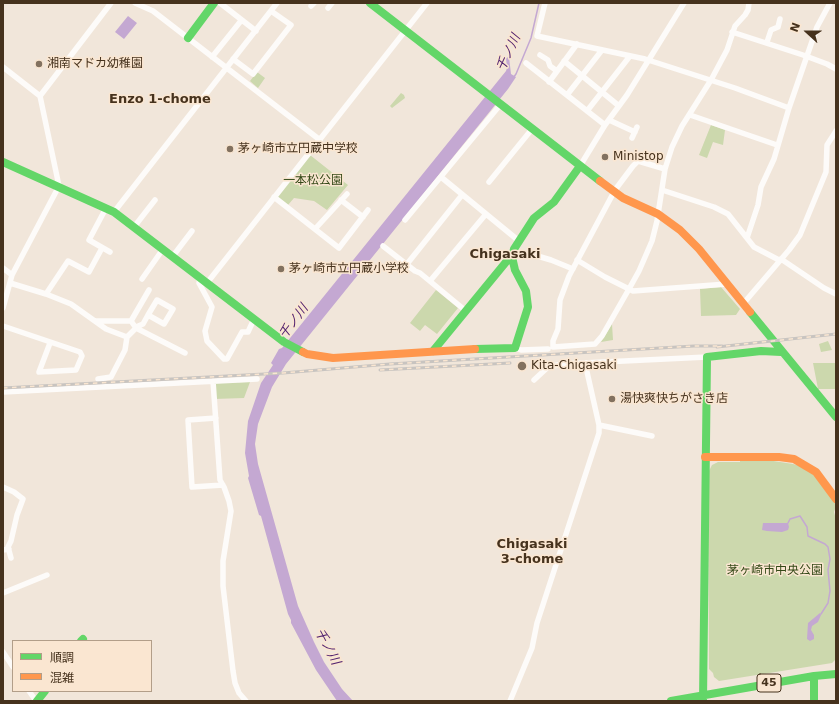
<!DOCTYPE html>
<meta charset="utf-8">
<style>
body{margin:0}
#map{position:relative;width:839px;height:704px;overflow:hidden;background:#f1e6da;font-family:"DejaVu Sans","Noto Sans JP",sans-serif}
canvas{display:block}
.frame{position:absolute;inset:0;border:4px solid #46321d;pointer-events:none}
.legend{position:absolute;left:12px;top:640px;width:140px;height:52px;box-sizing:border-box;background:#fae6d1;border:1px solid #b29e89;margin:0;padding:5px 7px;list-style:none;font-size:12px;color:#46321d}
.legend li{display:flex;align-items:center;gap:8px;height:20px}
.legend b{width:20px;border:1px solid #b29e89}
.north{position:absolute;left:787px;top:12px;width:40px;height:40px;-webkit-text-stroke:3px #fae6d1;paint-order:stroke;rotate:291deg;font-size:11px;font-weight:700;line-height:16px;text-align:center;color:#46321d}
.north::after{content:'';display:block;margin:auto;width:14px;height:18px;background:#46321d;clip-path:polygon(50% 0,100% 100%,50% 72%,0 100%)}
</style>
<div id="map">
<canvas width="839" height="704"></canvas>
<div class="frame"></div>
<ul class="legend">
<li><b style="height:5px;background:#63d668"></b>順調</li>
<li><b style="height:5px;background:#ff974d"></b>混雑</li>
</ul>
<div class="north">N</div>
</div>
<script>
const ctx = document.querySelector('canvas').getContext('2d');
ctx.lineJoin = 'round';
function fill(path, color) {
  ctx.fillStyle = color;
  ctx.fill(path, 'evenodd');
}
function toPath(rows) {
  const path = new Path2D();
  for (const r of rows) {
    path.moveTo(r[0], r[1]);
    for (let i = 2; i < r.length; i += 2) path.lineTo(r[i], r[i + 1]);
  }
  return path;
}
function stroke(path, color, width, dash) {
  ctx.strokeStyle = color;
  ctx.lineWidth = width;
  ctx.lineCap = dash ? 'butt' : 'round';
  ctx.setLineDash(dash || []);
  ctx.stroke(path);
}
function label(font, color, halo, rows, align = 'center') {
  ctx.font = font + ' "DejaVu Sans","Noto Sans JP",sans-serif';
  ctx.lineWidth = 3;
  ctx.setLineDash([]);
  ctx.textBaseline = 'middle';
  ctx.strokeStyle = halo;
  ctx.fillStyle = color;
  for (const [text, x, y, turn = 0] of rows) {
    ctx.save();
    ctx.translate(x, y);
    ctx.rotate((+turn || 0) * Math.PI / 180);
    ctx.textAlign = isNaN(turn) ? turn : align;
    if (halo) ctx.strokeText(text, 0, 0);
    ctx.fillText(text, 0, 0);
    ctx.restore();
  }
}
fill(toPath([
 [257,72,265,78,258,88,250,81],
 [401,93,404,95,405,98,392,108,390,106],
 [711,125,725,130,723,145,713,142,707,158,699,155],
 [310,155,348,185,327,210,314,201,294,198,288,205,276,196],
 [721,287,740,309,736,315,701,316,700,289],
 [436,290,458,308,437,334,425,325,420,331,410,323],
 [612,324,613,340,601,342],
 [828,341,832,350,821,352,819,344],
 [813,363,836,363,836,389,818,389],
 [250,382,244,398,214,399,213,383],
 [740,460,767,460,793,464,804,467,818,477,828,488,836,506,834,512,836,519,835,660,832,663,719,681,714,677,713,673,709,669,708,473,712,465,718,462,740,462]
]), '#ccd8ad');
fill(toPath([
 [128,16,137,23,124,39,115,32],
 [509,57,511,74,516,77,508,89,286,364,272,387,258,424,255,444,258,464,298,606,314,642,324,662,342,689,353,701,337,701,316,670,291,623,291,620,288,614,261,516,259,515,248,478,249,476,245,453,248,421,261,383,273,365,271,363,279,349,282,348,506,71,507,68,506,58],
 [763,523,788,523,789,527,788,530,782,532,767,531,762,530],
 [820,613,821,615,818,622,812,626,811,630,814,635,814,639,810,641,807,639,808,623]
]), '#c4a8d2');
stroke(toPath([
 [513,78,516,74,531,38,539,3],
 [788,523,790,519,800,516,807,527,808,536,825,544,828,547,830,559,828,570,830,591,828,603,821,614]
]), '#c4a8d2', 1.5);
stroke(toPath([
 [135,3,153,11,320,140],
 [220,3,256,31],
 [545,3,537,36,645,59,735,88,789,108],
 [311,6,314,3],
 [328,8,332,3],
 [732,32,803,55,827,64,836,69],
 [767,42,771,30,778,27,780,19],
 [540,55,548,60,550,66,557,71],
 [212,57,240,22],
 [233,59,253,74,291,25,271,11],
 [564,61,619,106],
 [526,63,605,125],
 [3,67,40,96,59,186,12,275,3,308],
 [549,82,577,44],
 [567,95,602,50],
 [40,96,111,3],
 [587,111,630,56],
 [690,115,777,145],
 [609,120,635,132],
 [632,138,637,127],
 [580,166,605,125,627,95,684,3],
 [665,169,638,161,633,166,615,190,569,276,560,300,558,329,553,341,553,347,595,344,602,336,629,289,633,291,727,284],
 [441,177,519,241],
 [489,182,532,129],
 [662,190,714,207,728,214,754,247,779,260],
 [274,197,339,248,368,210],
 [341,200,363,217],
 [106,208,89,240,110,252],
 [114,212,277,3],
 [405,220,500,105],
 [134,227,155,200],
 [315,229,347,194],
 [747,238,758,205,761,187,774,159,789,108,817,27,830,3],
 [383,246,415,271,420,273,466,311],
 [513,254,517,253,534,255,551,260,573,269],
 [173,256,192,231],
 [781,259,824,288,836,294],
 [577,260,605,277,629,289,639,271,652,241,657,221,665,169,672,147,682,126,711,80,727,50,735,26,745,15,748,10,749,3],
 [407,264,462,195],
 [3,268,12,275],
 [200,278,199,283,212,307,205,331,207,341,224,359,227,359,242,332,248,332,254,319],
 [142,279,163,249],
 [430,281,486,214],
 [10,283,46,294,71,304,106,329,119,334,127,337,136,328,185,353],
 [207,283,427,3],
 [46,294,68,261,89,272,102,248],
 [743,304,789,250,800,235,826,172,827,145,836,131],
 [96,321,131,321,136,328],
 [131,321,149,290],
 [3,326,80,352,82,356,76,370,39,372,50,343],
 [136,327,143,324,148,315,157,300,173,309,164,324,148,315],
 [515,348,521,350,548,349],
 [98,379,111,377,125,350,127,337],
 [534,380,548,367,562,364,707,357],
 [213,381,220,480,224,487,229,501,231,511,223,561,223,586,233,671,235,683,239,693,246,701],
 [3,392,257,379],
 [216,418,188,420,192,487,223,485],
 [599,425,652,436],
 [3,487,14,492,23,499,17,515,11,541,8,547,11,558],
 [3,550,9,549],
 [3,593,47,575],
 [3,652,13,667],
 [29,691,36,701],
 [510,701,532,648,537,623,599,433,599,425,585,363]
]), '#fdfbf9', 5.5);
stroke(toPath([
 [370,3,600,181],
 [188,38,214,3],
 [3,162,114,212,284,342,303,352],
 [750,312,836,417],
 [475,349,515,348,528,307,526,291,515,270,512,257,514,249,534,218,554,202,580,166],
 [433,351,506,262,512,257],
 [81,641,83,639],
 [814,676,814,701],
 [37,701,45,691],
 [671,701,814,676,836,674],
 [703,701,707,357,761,351,781,352]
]), '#63d668', 8);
stroke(toPath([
 [600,181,623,198,658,214,680,230,699,249,750,312],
 [303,352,307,354,333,358,475,349],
 [705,457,779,457,794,459,816,472,836,499]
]), '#ff974d', 8);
const rail = toPath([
 [717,347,836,334],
 [380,370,510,363],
 [3,388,283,373,390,364,694,346,722,346]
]);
stroke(rail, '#c8c4c0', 3);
stroke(rail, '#fae6d1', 1.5, [4.5]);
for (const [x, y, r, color] of [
 [39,64,4,"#82715f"],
 [230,149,4,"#82715f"],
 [605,157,4,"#82715f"],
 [281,269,4,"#82715f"],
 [522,366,5,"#82715f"],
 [612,399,4,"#82715f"]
]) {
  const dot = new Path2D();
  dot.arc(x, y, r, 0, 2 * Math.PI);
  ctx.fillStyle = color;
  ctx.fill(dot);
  stroke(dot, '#fae6d1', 1.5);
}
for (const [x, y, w] of [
 [769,683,24]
]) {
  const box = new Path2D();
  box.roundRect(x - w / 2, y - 9, w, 18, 3);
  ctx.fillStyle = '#fae6d1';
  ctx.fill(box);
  stroke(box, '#46321d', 1);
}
label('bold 11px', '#46321d', null, [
 ["45",769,683]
]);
label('12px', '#46321d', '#fae6d1', [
 ["湘南マドカ幼稚園",47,64],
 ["茅ヶ崎市立円蔵中学校",238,149],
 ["Ministop",613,157],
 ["茅ヶ崎市立円蔵小学校",289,269],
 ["Kita-Chigasaki",531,366],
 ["湯快爽快ちがさき店",620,399]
], 'left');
label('12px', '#344917', '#fae6d1', [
 ["一本松公園",313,181],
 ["茅ヶ崎市中央公園",775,571]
]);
label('italic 13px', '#522471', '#fae6d1', [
 ["千ノ川",509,53,-65],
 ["千ノ川",294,322,-53],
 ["千ノ川",327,647,62]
]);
label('bold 13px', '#46321d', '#fae6d1', [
 ["Enzo 1-chome",160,100],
 ["Chigasaki",505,255],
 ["Chigasaki",532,545],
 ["3-chome",532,560]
]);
</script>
